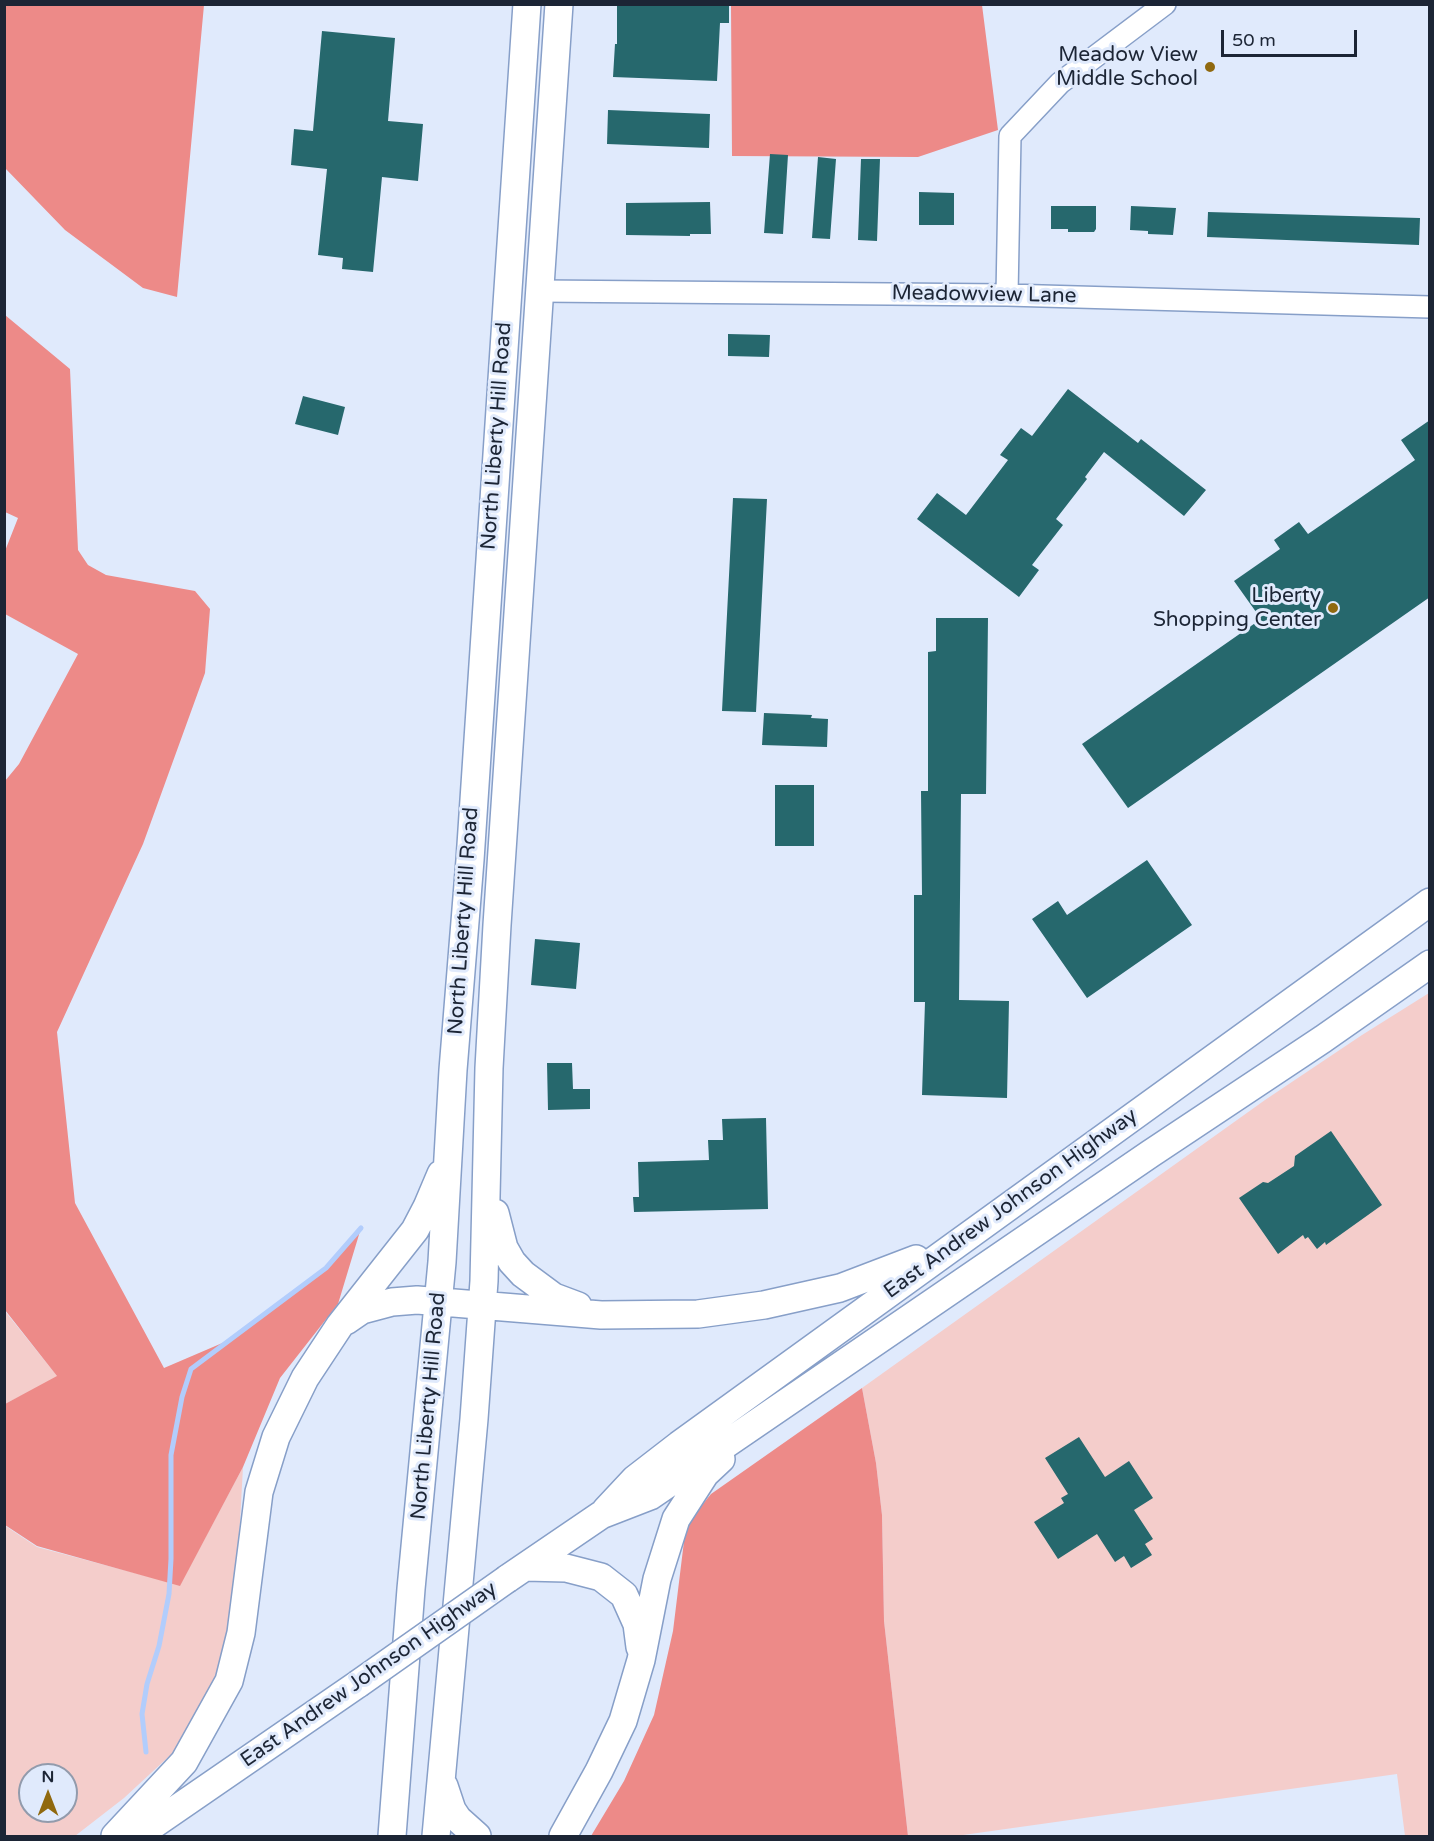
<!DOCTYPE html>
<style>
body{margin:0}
#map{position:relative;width:1434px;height:1841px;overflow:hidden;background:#e0eafc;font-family:"Varela Round",sans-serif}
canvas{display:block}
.frame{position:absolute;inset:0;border:6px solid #1c2535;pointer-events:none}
.north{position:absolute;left:18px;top:1763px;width:60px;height:60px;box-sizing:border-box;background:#e0eafc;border:2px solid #929bac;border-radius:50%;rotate:0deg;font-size:16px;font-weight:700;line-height:24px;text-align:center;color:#1c2535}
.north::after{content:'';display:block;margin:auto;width:21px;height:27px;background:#90690f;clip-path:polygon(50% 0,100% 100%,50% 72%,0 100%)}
.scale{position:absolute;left:1221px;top:30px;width:136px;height:27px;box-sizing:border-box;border:3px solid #1c2535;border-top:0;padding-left:8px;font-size:18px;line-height:21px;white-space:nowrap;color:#1c2535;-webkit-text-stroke:4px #e0eafc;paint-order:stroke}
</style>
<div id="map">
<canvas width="1434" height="1841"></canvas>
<div class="frame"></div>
<div class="north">N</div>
<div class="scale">50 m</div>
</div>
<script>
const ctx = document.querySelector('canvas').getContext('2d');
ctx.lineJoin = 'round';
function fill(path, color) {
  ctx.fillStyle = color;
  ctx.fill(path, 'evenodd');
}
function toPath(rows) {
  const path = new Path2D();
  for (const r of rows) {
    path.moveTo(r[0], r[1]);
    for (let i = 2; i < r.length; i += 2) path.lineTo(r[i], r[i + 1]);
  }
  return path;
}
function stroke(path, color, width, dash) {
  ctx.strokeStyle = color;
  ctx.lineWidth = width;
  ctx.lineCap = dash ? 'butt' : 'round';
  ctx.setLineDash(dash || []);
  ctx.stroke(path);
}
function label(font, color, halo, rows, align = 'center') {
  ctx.font = font + ' "Varela Round",sans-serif';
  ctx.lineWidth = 6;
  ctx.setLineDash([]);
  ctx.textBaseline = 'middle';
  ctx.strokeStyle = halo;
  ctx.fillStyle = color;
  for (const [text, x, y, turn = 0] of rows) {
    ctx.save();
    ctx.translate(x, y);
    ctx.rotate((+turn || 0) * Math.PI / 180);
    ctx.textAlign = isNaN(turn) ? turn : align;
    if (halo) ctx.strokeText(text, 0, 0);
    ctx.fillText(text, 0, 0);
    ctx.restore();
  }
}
fill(toPath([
 [1429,993,1429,1836,1405,1836,1397,1774,956,1836,908,1836,884,1621,882,1515,876,1463,862,1388,1265,1100,1362,1035],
 [4,1310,58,1377,5,1404,4,1404],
 [243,1467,237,1577,226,1643,213,1688,177,1749,124,1798,75,1836,5,1836,4,1525,37,1547,180,1585],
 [30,1775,66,1775,66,1811,30,1811]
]), '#f4cdcb');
fill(toPath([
 [4,5,204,5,177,297,143,288,65,230,5,168],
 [731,5,982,5,998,130,918,157,732,156],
 [5,315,70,369,78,550,88,565,106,575,195,591,210,609,205,673,143,844,57,1032,75,1203,164,1368,234,1338,326,1268,361,1228,338,1304,280,1378,243,1467,180,1586,37,1546,5,1525,5,1404,57,1376,5,1310,5,781,19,764,78,654,5,614,5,551,18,518,5,512],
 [862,1388,876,1463,882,1515,884,1621,908,1836,591,1836,624,1781,654,1715,673,1631,686,1525,711,1494]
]), '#ed8a88');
stroke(toPath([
 [146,1752,142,1714,147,1684,159,1646,169,1594,171,1559,171,1455,182,1397,191,1369,326,1268,361,1228]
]), '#b2cdfc', 5);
fill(toPath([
 [617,4,729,4,729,23,720,23,717,81,613,77,615,44,617,44],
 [322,31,395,38,388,121,423,124,418,181,382,177,373,272,342,269,343,258,318,255,327,169,291,165,294,129,313,131],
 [608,110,710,114,709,148,607,144],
 [770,154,788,155,783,234,764,233],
 [818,157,836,159,830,239,812,238],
 [861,159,880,159,877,241,858,240],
 [919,192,954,193,954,225,919,225],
 [710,202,711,234,690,234,690,236,626,235,626,203],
 [1051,206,1096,206,1096,229,1094,232,1068,232,1068,229,1051,229],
 [1131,206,1176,208,1173,235,1148,234,1148,231,1130,230],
 [1208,212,1420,218,1419,245,1207,237],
 [728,334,770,335,769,357,728,356],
 [1068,389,1138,443,1141,439,1206,490,1184,516,1104,452,1085,477,1087,479,1056,519,1063,525,1032,565,1039,570,1019,597,917,519,937,493,966,515,1008,460,1000,455,1021,428,1032,436],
 [303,396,345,407,338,435,295,424],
 [1430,420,1430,597,1128,808,1082,744,1261,619,1234,581,1280,549,1274,540,1299,522,1308,534,1415,460,1401,440],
 [733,498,767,499,756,712,722,711],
 [936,618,988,618,986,794,961,794,959,1000,1009,1001,1007,1098,922,1095,925,1002,914,1002,914,895,922,895,921,791,928,791,928,652,936,651],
 [764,713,812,715,811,718,828,719,827,747,762,745],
 [775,785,814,785,814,846,775,846],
 [1147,860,1192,925,1087,998,1032,919,1058,901,1067,915],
 [535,939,580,943,576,989,531,985],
 [547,1063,572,1063,573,1089,590,1089,590,1109,548,1110],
 [766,1118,768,1209,634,1212,633,1197,639,1197,638,1162,709,1160,708,1140,723,1140,722,1119],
 [1331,1131,1382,1205,1326,1245,1325,1242,1317,1249,1308,1237,1305,1239,1303,1235,1278,1254,1239,1198,1263,1182,1268,1183,1294,1166,1295,1156],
 [1079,1437,1105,1477,1129,1461,1153,1498,1134,1510,1153,1539,1145,1544,1152,1555,1131,1568,1124,1556,1115,1562,1097,1534,1058,1559,1034,1522,1064,1503,1061,1498,1068,1494,1045,1458]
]), '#26686d');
const minor = toPath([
 [539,291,1007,295,1430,307],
 [1007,295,1010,136,1060,83,1165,4]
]);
const major = toPath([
 [495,1213,504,1248,512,1262,523,1274,554,1297,578,1306],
 [346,1321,362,1310,392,1302,417,1300,601,1315,698,1314,764,1305,840,1288,916,1259],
 [606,1510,635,1479,679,1445,1430,902],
 [525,1567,566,1568,601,1577,624,1595,637,1624,640,1647],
 [507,1579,601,1515,650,1496,1150,1154,1323,1039,1430,964],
 [444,1786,452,1810,458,1819,477,1836],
 [115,1836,184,1762,229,1681,241,1633,259,1492,276,1437,305,1378,340,1325,415,1230,427,1207,441,1174],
 [137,1836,358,1684],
 [392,1836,411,1589,442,1262,453,1070,470,860,527,4],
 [436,1836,474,1419,484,1281,489,1068,497,925,559,4],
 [563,1836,599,1771,623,1721,641,1660,657,1579,676,1519,705,1474,721,1459]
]);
stroke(minor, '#879fc8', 24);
stroke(major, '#879fc8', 30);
stroke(minor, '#fff', 21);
stroke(major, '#fff', 27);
const majorBridge = toPath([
 [358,1684,507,1579]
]);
stroke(majorBridge, '#879fc8', 30, []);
stroke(majorBridge, '#fff', 27);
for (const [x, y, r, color] of [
 [1210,67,6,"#90690f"],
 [1333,608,6,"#90690f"]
]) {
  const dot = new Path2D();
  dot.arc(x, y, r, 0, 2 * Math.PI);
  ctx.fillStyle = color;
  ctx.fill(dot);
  stroke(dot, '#e0eafc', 2);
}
label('21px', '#1c2535', '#e0eafc', [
 ["Meadow View",1198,55],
 ["Middle School",1198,79],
 ["Liberty",1321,596],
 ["Shopping Center",1321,620]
], 'right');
label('21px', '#1c2535', '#e0eafc', [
 ["Meadowview Lane",984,295,1],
 ["North Liberty Hill Road",497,436,-86],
 ["North Liberty Hill Road",464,921,-86],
 ["East Andrew Johnson Highway",1011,1204,-36],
 ["North Liberty Hill Road",429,1406,-85],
 ["East Andrew Johnson Highway",369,1675,-35]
]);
</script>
